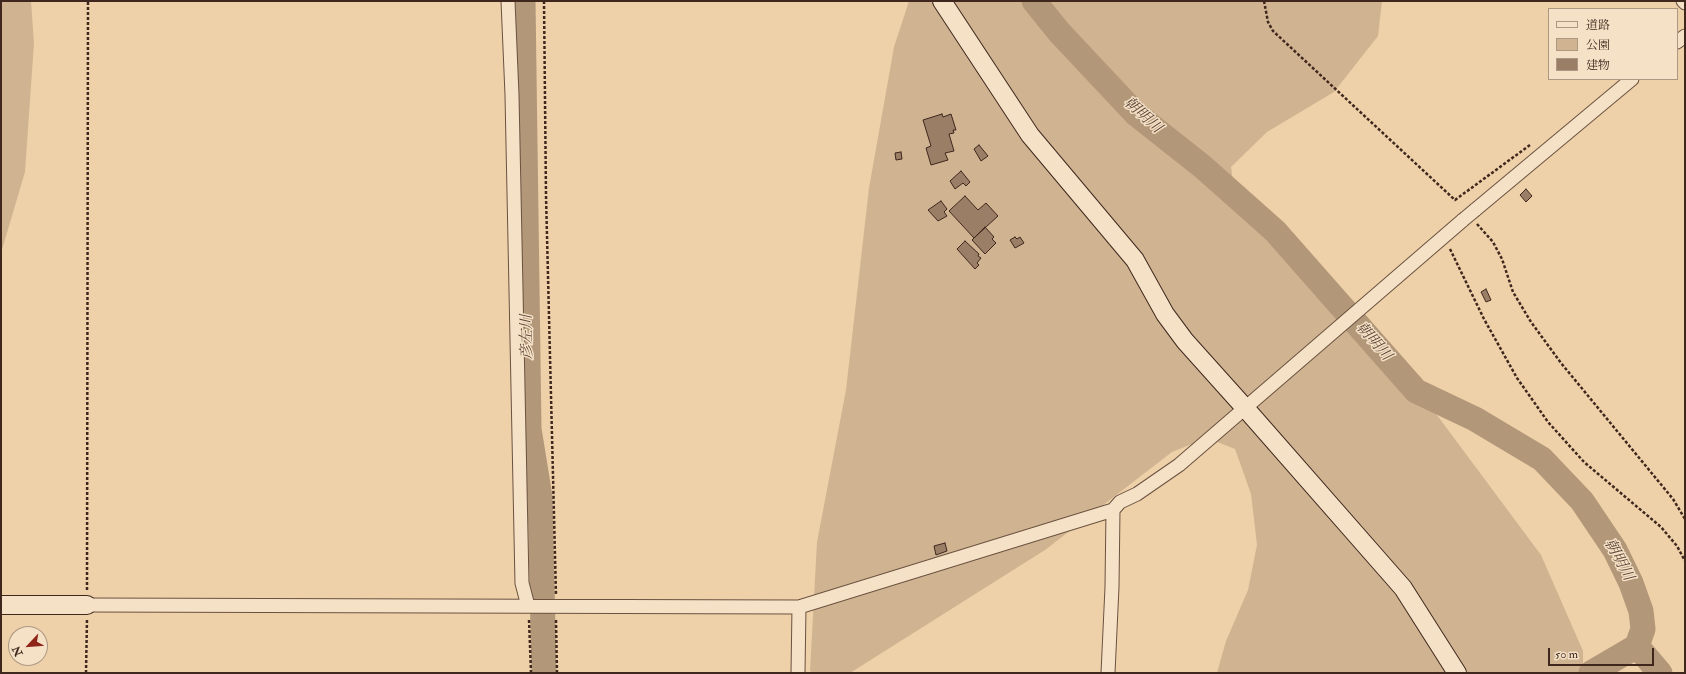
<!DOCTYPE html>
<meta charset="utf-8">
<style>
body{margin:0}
#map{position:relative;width:1686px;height:674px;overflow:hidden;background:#eed1a8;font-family:"IM FELL Double Pica","Noto Serif JP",serif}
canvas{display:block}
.frame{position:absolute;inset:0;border:2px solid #3f271e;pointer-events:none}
.legend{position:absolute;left:1548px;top:8px;width:130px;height:72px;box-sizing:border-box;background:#f4e1c6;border:1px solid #ac9783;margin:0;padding:5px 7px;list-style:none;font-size:12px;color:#3f271e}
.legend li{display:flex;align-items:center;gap:8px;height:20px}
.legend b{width:20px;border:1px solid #ac9783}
.north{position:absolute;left:8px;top:626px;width:40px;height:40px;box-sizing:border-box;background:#f4e1c6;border:1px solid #ac9783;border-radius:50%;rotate:244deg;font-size:11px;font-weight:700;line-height:16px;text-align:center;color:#3f271e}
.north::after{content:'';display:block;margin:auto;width:14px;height:18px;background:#8f2418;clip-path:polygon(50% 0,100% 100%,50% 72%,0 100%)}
.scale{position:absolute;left:1548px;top:648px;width:106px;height:18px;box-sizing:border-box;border:2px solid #3f271e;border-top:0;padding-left:5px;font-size:12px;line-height:14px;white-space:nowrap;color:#3f271e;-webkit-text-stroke:3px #f4e1c6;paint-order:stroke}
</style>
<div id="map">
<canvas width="1686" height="674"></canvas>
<div class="frame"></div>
<ul class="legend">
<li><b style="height:5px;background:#f4e1c6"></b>道路</li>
<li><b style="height:11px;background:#d0b491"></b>公園</li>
<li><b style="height:11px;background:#9a7f66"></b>建物</li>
</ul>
<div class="north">N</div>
<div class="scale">50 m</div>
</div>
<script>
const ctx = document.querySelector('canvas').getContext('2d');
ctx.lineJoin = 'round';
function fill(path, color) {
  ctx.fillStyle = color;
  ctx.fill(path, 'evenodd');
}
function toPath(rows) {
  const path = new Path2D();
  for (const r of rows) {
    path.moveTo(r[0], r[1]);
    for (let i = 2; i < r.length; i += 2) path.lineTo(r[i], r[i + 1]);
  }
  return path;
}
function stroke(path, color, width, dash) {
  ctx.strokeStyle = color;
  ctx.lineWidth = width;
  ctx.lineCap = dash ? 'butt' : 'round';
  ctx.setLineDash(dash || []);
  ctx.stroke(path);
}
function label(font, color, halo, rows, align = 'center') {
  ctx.font = font + ' "IM FELL Double Pica","Noto Serif JP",serif';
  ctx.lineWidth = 3;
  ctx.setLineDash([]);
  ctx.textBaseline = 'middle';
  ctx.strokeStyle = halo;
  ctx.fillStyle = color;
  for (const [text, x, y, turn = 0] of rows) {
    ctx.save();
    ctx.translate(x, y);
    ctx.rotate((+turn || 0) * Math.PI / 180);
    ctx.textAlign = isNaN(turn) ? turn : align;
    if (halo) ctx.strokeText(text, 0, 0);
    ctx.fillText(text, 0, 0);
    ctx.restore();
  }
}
fill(toPath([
 [1,1,31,1,34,43,25,172,1,253],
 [909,1,1382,1,1378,36,1334,92,1267,132,1231,167,1235,194,1280,253,1320,285,1431,407,1541,555,1583,651,1583,673,1217,673,1226,641,1248,590,1257,545,1251,494,1235,449,1207,438,1172,452,1045,550,850,673,813,673,810,671,817,542,846,390,869,188,894,47]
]), '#d0b491');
stroke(toPath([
 [523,1,529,429,540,497,544,673],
 [1034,1,1059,32,1136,114,1203,167,1275,231,1416,391,1475,419,1542,459,1582,501,1615,550,1631,583,1641,611,1643,629,1637,646,1591,673],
 [1637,646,1660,673]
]), '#b29779', 25);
const building = toPath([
 [942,114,943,117,951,114,956,130,953,130,954,133,949,134,954,151,945,153,948,160,931,165,926,148,931,146,923,120,942,114],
 [979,145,988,156,981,161,974,149,979,145],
 [901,152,902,159,896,160,895,153,901,152],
 [961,171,970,182,966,186,963,183,955,189,950,181,961,171],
 [1526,189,1532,196,1526,202,1520,195,1526,189],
 [965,196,978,210,986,203,998,216,974,238,949,211,965,196],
 [941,201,947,209,944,212,947,216,938,221,928,210,941,201],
 [985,227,994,237,992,239,996,243,985,254,972,240,985,227],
 [1015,237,1017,239,1020,237,1024,243,1015,248,1010,240,1015,237],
 [965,241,979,254,978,256,981,258,977,263,979,265,975,269,957,249,965,241],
 [1486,289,1491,300,1486,302,1481,292,1486,289],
 [945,543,947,551,936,555,934,546,945,543]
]);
fill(building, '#9a7f66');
stroke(building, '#3f271e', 1);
const street = toPath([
 [508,1,512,95,522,583,528,606],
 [1683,1,1685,3],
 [1677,42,1685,36],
 [1475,210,1632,79],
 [87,605,799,607,1113,510,1120,502,1137,494,1179,465,1463,220],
 [798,673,799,607],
 [1108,673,1112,587,1113,510]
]);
const secondary = toPath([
 [942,1,1030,135,1135,260,1165,314,1185,341,1246,409,1403,588,1457,673],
 [1,605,87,605]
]);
stroke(street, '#6b5240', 15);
stroke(secondary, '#3f271e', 20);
stroke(toPath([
 [544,1,546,196,556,595],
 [1264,1,1268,22,1273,31,1455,200,1530,145],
 [1477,224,1493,242,1502,259,1513,292,1531,322,1561,363,1673,499,1685,519],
 [1450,249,1484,319,1517,378,1548,422,1584,462,1661,527,1677,546,1685,561],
 [87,590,88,1],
 [529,620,531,673],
 [556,620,557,673],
 [86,673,87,619]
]), '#3f271e', 2.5, [3, 2]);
stroke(street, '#f4e1c6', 13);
stroke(secondary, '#f4e1c6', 18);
const streetBridge = toPath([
 [1463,220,1475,210]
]);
stroke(streetBridge, '#6b5240', 15, []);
stroke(streetBridge, '#f4e1c6', 13);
label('italic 15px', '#5c4335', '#f4e1c6', [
 ["朝明川",1142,116,42],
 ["彦左川",528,337,-91],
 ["朝明川",1373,342,49],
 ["朝明川",1618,560,62]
]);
</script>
